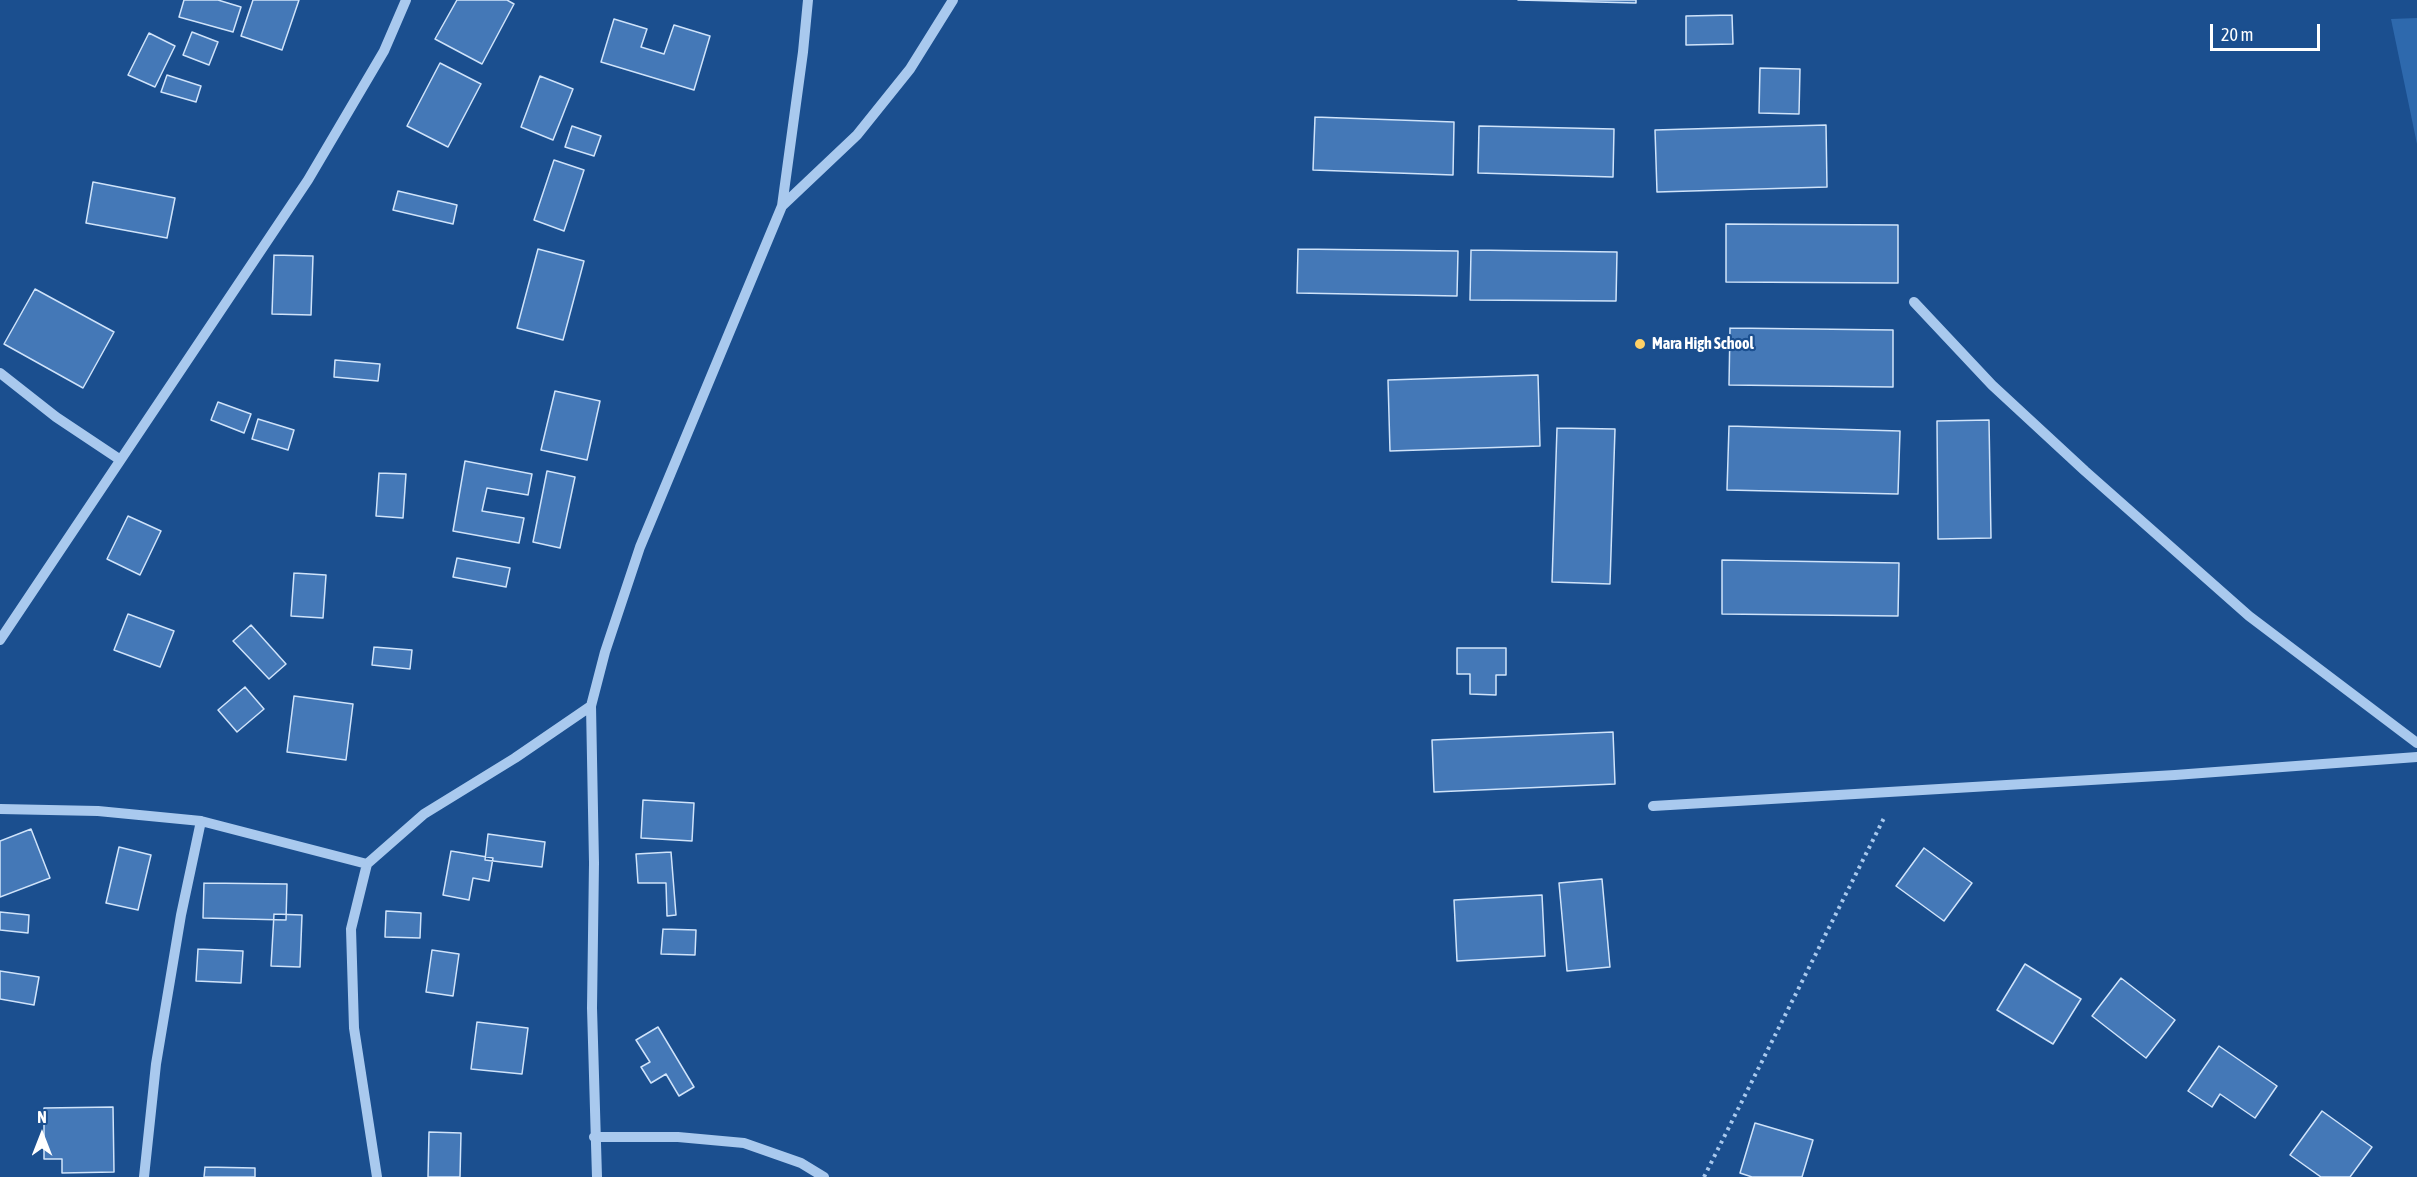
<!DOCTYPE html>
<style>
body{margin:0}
#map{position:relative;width:2417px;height:1177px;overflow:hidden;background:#1b4f8f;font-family:"Asap Condensed",sans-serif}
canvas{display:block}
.north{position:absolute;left:12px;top:1105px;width:60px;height:60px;-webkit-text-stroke:4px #1b4f8f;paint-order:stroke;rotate:0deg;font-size:16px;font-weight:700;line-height:24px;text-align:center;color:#fff}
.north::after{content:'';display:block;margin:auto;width:21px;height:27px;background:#fff;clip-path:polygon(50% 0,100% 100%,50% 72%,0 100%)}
.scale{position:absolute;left:2210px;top:24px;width:110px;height:27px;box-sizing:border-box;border:3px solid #fff;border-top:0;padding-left:8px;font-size:18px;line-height:21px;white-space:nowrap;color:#fff;-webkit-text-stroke:4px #1b4f8f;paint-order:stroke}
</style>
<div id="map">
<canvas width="2417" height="1177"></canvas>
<div class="north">N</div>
<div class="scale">20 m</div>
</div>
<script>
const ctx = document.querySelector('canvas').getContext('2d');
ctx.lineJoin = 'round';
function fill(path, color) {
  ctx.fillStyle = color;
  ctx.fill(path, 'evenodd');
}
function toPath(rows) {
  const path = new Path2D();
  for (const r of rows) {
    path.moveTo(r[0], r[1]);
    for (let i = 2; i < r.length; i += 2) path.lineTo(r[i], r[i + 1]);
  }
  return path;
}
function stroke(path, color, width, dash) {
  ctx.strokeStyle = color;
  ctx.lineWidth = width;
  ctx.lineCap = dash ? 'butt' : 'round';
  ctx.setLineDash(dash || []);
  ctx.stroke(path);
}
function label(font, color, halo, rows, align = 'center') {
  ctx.font = font + ' "Asap Condensed",sans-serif';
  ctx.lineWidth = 4.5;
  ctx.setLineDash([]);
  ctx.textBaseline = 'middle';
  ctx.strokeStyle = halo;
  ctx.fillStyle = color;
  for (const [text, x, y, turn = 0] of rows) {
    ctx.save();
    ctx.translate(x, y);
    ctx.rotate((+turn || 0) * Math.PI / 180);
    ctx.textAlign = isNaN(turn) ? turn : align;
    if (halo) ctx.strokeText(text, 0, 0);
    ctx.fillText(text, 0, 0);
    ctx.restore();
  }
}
fill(toPath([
 [2417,18,2417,144,2391,19]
]), '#2e69ad');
const building = toPath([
 [184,0,218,0,241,7,233,32,179,17,184,0],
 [253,0,299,0,282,50,241,36,253,0],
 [457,0,507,0,514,4,482,64,435,39,457,0],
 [1518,0,1636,0,1636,3,1518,0],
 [1732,15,1733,44,1686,45,1686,16,1732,15],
 [614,19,647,29,641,47,664,54,674,25,710,36,694,90,601,62,614,19],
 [192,32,218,42,209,65,183,55,192,32],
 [149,33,175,46,155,87,128,75,149,33],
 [440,63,481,84,448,147,407,126,440,63],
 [1760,68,1800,69,1799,114,1759,113,1760,68],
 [167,75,201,86,196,102,161,92,167,75],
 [540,76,573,89,553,140,521,127,540,76],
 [1315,117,1454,122,1453,175,1313,170,1315,117],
 [1826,125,1827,187,1657,192,1655,130,1826,125],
 [572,126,601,136,594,156,565,147,572,126],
 [1479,126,1614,129,1613,177,1478,173,1479,126],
 [554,160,584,170,564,231,534,220,554,160],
 [93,182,175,198,167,238,86,223,93,182],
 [398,191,457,205,453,224,393,210,398,191],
 [1726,224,1898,225,1898,283,1726,282,1726,224],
 [538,249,584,261,563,340,517,328,538,249],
 [1298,249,1458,251,1457,296,1297,293,1298,249],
 [1471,250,1617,252,1616,301,1470,300,1471,250],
 [274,255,313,256,311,315,272,314,274,255],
 [35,289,114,332,83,388,4,344,35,289],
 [1730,328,1893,330,1893,387,1729,385,1730,328],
 [335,360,380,364,378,381,334,377,335,360],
 [1538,375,1540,446,1390,451,1388,380,1538,375],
 [555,391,600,401,587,460,541,450,555,391],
 [218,402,251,414,244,433,211,420,218,402],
 [258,419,294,430,288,450,252,439,258,419],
 [1989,420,1991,538,1938,539,1937,421,1989,420],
 [1729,426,1900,431,1898,494,1727,490,1729,426],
 [1557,428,1615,429,1610,584,1552,582,1557,428],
 [465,461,532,474,528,495,487,488,482,511,524,518,519,543,453,531,465,461],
 [547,471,575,477,560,548,533,542,547,471],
 [379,473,406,474,403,518,376,516,379,473],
 [128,516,161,531,140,575,107,559,128,516],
 [457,558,510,568,506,587,453,577,457,558],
 [1722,560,1899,563,1898,616,1722,614,1722,560],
 [294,573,326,575,323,618,291,616,294,573],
 [128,614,174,631,160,667,114,650,128,614],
 [251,625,286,664,269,679,233,641,251,625],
 [374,647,412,650,410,669,372,665,374,647],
 [1457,648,1506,648,1506,675,1496,675,1496,695,1470,694,1470,674,1457,674,1457,648],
 [245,687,264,709,237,732,218,710,245,687],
 [294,696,353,704,346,760,287,752,294,696],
 [1613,732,1615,784,1434,792,1432,740,1613,732],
 [643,800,694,803,692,841,641,838,643,800],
 [31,829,50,878,0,897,0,841,31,829],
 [488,834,545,842,542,867,485,860,488,834],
 [119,847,151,855,138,910,106,903,119,847],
 [1924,848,1972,883,1944,921,1896,886,1924,848],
 [451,851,493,858,489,881,473,878,469,900,443,895,451,851],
 [671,852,676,915,667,916,666,883,638,883,636,854,671,852],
 [1602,879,1610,967,1567,971,1559,883,1602,879],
 [204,883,287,884,286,920,203,918,204,883],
 [1542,895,1545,956,1457,961,1454,900,1542,895],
 [386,911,421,913,420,938,385,937,386,911],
 [0,912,29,915,28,933,0,930,0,912],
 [274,914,302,915,300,967,271,966,274,914],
 [663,929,696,930,695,955,661,954,663,929],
 [198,949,243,951,241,983,196,981,198,949],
 [432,950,459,954,453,996,426,992,432,950],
 [2025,964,2081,999,2053,1044,1997,1010,2025,964],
 [0,971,39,977,34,1005,0,999,0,971],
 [2121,978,2175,1020,2146,1058,2092,1016,2121,978],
 [477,1022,528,1028,522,1074,471,1069,477,1022],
 [658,1027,694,1087,679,1096,666,1074,651,1083,641,1067,650,1062,636,1040,658,1027],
 [2219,1046,2277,1086,2255,1118,2220,1094,2212,1107,2188,1091,2219,1046],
 [113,1107,114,1172,62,1173,62,1159,44,1159,44,1108,113,1107],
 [2322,1111,2372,1147,2350,1177,2321,1177,2290,1155,2322,1111],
 [1755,1123,1813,1140,1802,1177,1752,1177,1740,1173,1755,1123],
 [429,1132,461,1133,460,1177,428,1177,429,1132],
 [205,1167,255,1168,255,1177,204,1177,205,1167]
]);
fill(building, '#4478b7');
stroke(building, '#cfe3fa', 1.5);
stroke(toPath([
 [1704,1177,1885,816]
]), '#a9c9ee', 4, [3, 4.5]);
stroke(toPath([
 [782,206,857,135,910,69,953,0],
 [1914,302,1992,385,2085,471,2249,616,2417,743],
 [0,373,56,417,119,459],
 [0,640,308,180,384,51,406,0],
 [591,706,594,863,592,1008,597,1177],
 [1653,806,2175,775,2417,757],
 [0,809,98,811,201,821,367,864],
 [594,1137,678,1137,744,1143,801,1163,824,1177],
 [144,1177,156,1064,181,915,201,821],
 [377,1177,354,1028,351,929,367,864,424,814,515,758,591,706,605,652,640,547,782,206,803,52,808,0]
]), '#a9c9ee', 10);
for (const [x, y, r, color] of [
 [1640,344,6,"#ffd166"]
]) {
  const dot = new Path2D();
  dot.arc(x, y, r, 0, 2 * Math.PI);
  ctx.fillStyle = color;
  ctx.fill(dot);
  stroke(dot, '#1b4f8f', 2);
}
label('bold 16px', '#fff', '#1b4f8f', [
 ["Mara High School",1652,344]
], 'left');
</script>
